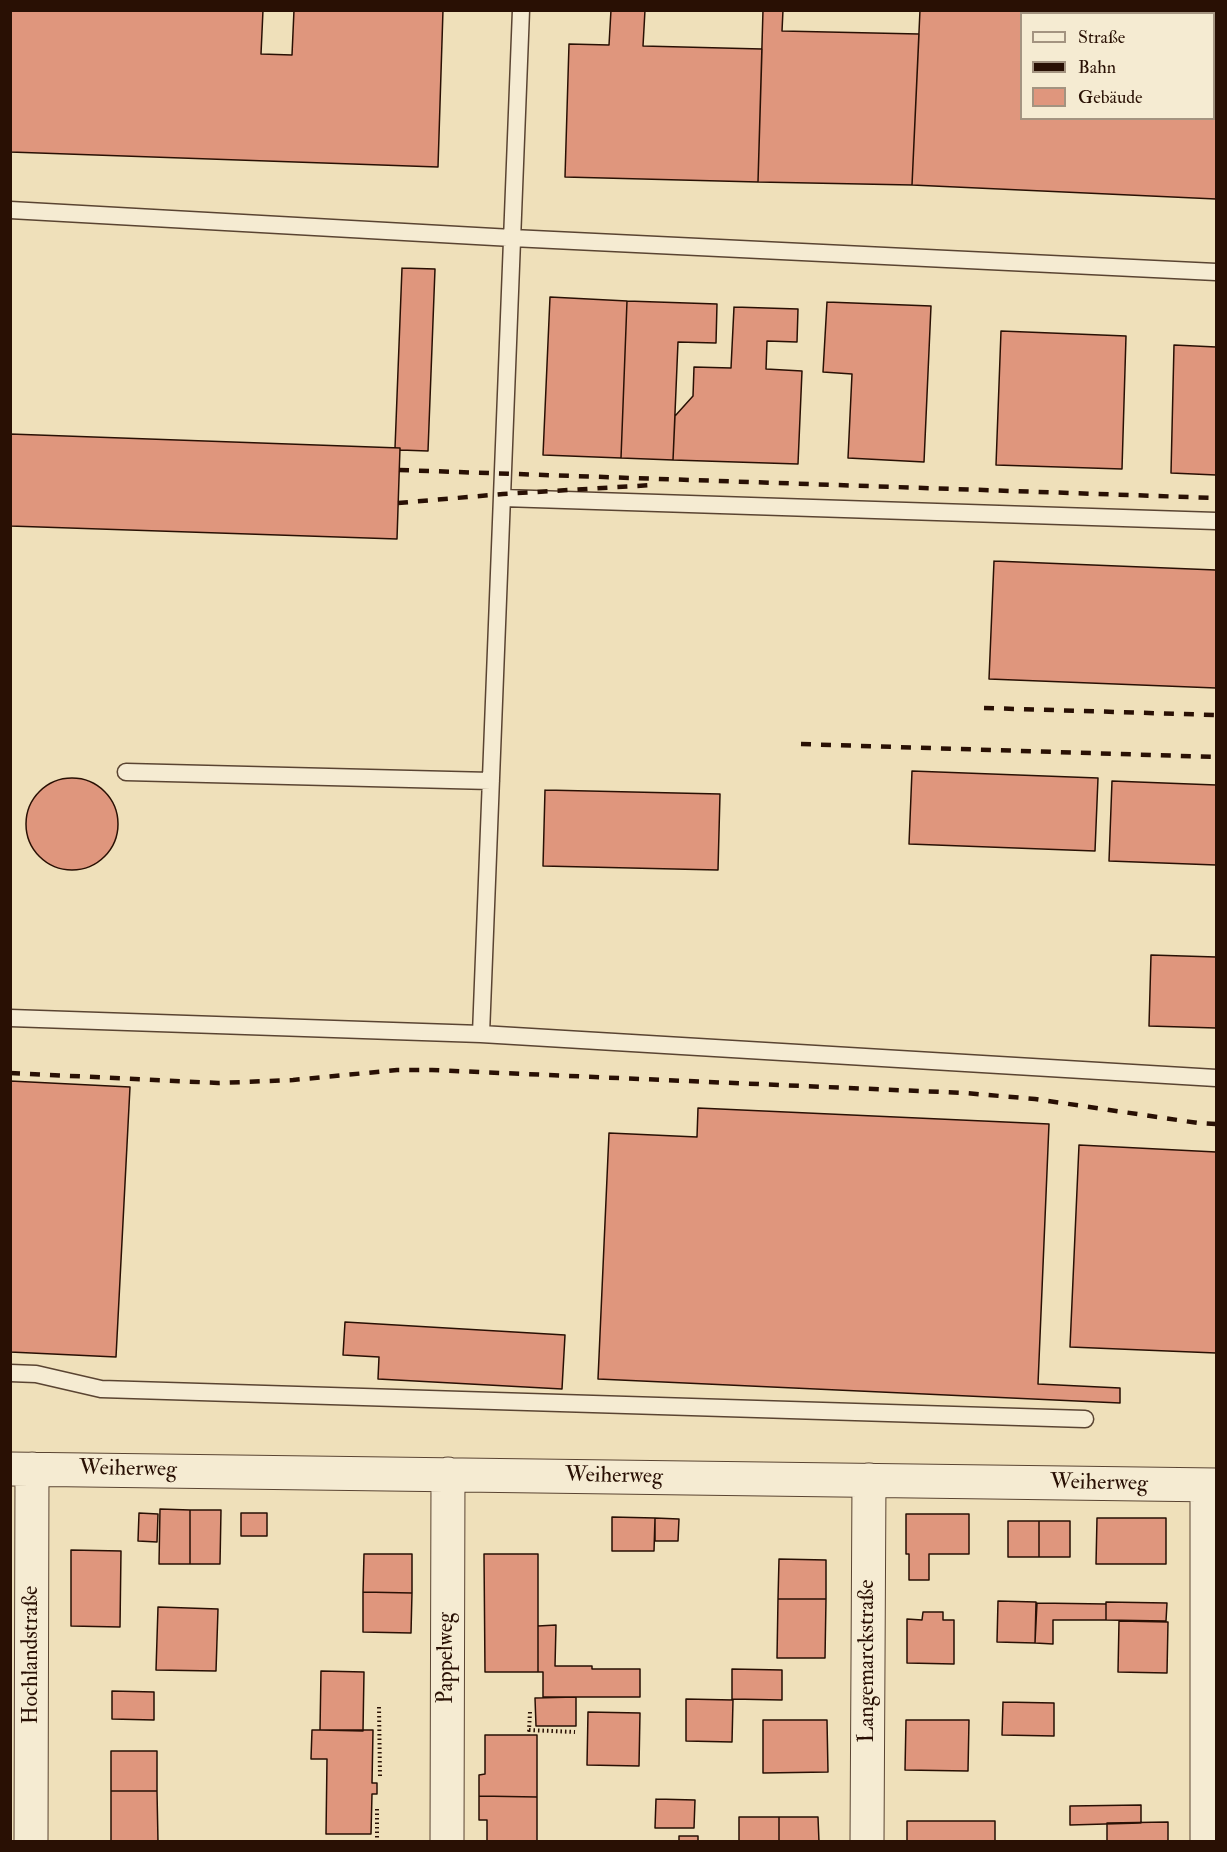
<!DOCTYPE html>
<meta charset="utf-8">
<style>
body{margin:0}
#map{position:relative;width:1227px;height:1852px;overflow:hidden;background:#efe0ba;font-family:"IM FELL Double Pica",serif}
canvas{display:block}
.frame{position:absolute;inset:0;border:12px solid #291004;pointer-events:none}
.legend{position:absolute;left:1020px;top:12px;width:195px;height:108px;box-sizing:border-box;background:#f5ebd2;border:2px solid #a39380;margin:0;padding:8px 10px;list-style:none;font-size:18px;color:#291004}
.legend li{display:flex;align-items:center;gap:12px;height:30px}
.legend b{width:30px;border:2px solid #a39380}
</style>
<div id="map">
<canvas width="1227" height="1852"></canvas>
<div class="frame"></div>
<ul class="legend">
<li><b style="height:8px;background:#f5ebd2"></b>Straße</li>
<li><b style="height:8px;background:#291004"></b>Bahn</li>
<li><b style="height:16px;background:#df967d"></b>Gebäude</li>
</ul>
</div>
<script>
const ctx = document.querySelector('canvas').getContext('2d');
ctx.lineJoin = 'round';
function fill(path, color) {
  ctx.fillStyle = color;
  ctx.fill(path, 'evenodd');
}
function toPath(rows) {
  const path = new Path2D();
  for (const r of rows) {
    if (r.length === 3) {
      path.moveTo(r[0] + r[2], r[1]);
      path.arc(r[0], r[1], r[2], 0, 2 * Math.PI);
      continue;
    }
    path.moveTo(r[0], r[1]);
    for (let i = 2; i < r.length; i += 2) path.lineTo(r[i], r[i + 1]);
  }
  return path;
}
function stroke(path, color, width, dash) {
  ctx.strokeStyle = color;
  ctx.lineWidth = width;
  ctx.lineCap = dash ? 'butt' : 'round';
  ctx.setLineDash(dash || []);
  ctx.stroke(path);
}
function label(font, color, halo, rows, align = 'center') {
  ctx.font = font + ' "IM FELL Double Pica",serif';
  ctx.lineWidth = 6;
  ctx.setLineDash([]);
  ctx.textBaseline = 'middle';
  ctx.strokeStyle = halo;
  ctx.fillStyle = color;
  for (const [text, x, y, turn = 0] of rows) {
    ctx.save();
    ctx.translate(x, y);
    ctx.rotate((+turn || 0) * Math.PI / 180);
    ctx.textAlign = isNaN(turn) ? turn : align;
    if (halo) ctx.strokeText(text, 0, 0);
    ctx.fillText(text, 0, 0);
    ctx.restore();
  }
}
const building = toPath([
 [10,10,263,10,261,54,292,55,294,10,443,10,438,167,10,152,10,10],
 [611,10,645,10,643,46,762,49,758,182,565,177,569,44,609,45,611,10],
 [763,10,783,10,782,31,919,34,912,185,758,182,763,10],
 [920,10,1216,10,1216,199,912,185,920,10],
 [1022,14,1214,14,1214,118,1022,118,1022,14],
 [402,268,435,269,428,451,400,450,400,448,395,448,402,268],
 [550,297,627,301,621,458,543,455,550,297],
 [627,301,717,304,716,343,678,342,673,460,621,458,627,301],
 [827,302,931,306,924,462,848,458,852,374,823,372,827,302],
 [734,307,798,309,797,342,767,341,766,369,802,371,798,464,673,460,675,416,693,396,694,367,731,368,734,307],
 [1001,331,1126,336,1122,469,996,465,1001,331],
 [1174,345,1216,347,1216,475,1171,473,1174,345],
 [10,434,400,448,397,539,10,526,10,434],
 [994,561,1216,570,1216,688,989,679,994,561],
 [912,771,1098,778,1095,851,909,844,912,771],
 [72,824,46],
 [1112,781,1216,785,1216,865,1109,861,1112,781],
 [545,790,720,794,718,870,543,866,545,790],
 [1151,955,1216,957,1216,1028,1149,1026,1151,955],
 [10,1081,130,1087,116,1357,10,1352,10,1081],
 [698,1108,1049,1124,1038,1384,1120,1388,1120,1403,598,1379,609,1133,697,1137,698,1108],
 [1079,1145,1216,1152,1216,1353,1070,1347,1079,1145],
 [345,1322,565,1335,562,1389,378,1379,379,1357,343,1355,345,1322],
 [160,1509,190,1510,190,1564,159,1564,160,1509],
 [190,1510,221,1510,220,1564,190,1564,190,1510],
 [139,1513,158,1514,157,1542,138,1541,139,1513],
 [241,1513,267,1513,267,1536,241,1536,241,1513],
 [906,1514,969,1514,969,1554,929,1554,929,1580,909,1580,909,1554,906,1554,906,1514],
 [612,1517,655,1518,654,1551,612,1551,612,1517],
 [655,1518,679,1519,678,1541,655,1541,655,1518],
 [1097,1518,1166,1518,1166,1564,1096,1564,1097,1518],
 [1008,1521,1039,1521,1039,1557,1008,1557,1008,1521],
 [1039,1521,1070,1521,1070,1557,1039,1557,1039,1521],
 [71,1550,121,1551,120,1627,71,1626,71,1550],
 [364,1554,412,1554,412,1593,363,1592,364,1554],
 [484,1554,538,1554,538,1672,485,1672,484,1554],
 [779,1559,826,1560,826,1599,778,1599,779,1559],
 [363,1592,412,1593,411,1633,363,1632,363,1592],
 [778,1599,826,1599,825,1658,777,1658,778,1599],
 [998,1601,1036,1602,1035,1643,997,1642,998,1601],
 [1106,1602,1167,1603,1166,1621,1106,1620,1106,1602],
 [1037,1603,1106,1604,1106,1620,1053,1620,1053,1644,1035,1643,1037,1603],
 [158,1607,218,1609,216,1671,156,1670,158,1607],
 [923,1612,943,1612,943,1620,954,1620,954,1664,907,1663,907,1619,922,1620,923,1612],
 [1119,1621,1168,1622,1167,1673,1118,1672,1119,1621],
 [556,1625,555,1666,592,1666,592,1669,640,1669,640,1697,543,1697,543,1672,538,1672,538,1626,556,1625],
 [732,1669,782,1670,782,1700,732,1699,732,1669],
 [321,1671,364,1672,363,1731,320,1730,321,1671],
 [112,1691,154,1692,154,1720,112,1719,112,1691],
 [576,1697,576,1726,536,1726,535,1698,576,1697],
 [686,1699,733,1700,732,1742,686,1741,686,1699],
 [1003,1702,1054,1703,1054,1736,1002,1735,1003,1702],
 [588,1712,640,1713,639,1766,587,1765,588,1712],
 [763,1720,827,1720,828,1772,763,1773,763,1720],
 [906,1720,969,1720,968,1771,905,1770,906,1720],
 [312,1730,373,1730,372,1783,377,1783,377,1794,372,1794,371,1834,326,1834,327,1759,311,1759,312,1730],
 [485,1735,537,1735,537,1797,479,1796,479,1775,485,1774,485,1735],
 [111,1751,157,1751,157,1791,111,1791,111,1751],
 [111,1791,157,1791,158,1842,111,1842,111,1791],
 [479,1796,537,1797,537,1842,487,1842,487,1820,479,1820,479,1796],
 [656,1799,695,1800,694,1828,655,1828,656,1799],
 [1141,1805,1141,1823,1070,1825,1070,1806,1141,1805],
 [739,1817,779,1817,779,1842,739,1842,739,1817],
 [779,1817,818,1817,819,1842,779,1842,779,1817],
 [907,1821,995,1821,995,1842,907,1842,907,1821],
 [1168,1822,1168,1842,1107,1842,1107,1823,1168,1822],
 [679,1836,698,1836,698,1842,679,1842,679,1836]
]);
fill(building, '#df967d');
stroke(building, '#291004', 1.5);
const lane = toPath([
 [10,210,512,238,1216,272],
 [503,498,1216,521],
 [126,772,491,781],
 [10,1018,481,1034,1216,1078],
 [481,1034,521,10],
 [10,1373,36,1374,101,1389,1085,1419]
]);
const street = toPath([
 [10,1469,1216,1485],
 [31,1842,32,1469],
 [447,1842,448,1474],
 [867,1842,869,1480],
 [1207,1842,1207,1485]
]);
stroke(lane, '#5a4432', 19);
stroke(street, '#5a4432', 35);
stroke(toPath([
 [379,1707,380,1776],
 [530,1712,529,1730,575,1732],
 [377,1809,377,1842]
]), '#291004', 4, [1.5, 3]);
stroke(lane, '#f5ebd2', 16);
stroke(street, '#f5ebd2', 33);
stroke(toPath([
 [399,470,1216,498],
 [398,503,503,494,652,485],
 [984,708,1216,715],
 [801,744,1216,757],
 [10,1073,218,1083,293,1080,397,1070,432,1070,965,1093,1035,1099,1198,1123,1216,1124]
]), '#291004', 4.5, [10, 10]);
label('22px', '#291004', '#f5ebd2', [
 ["Weiherweg",128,1470,1],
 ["Weiherweg",614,1477,1],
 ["Weiherweg",1099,1484,1],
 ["Hochlandstraße",32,1655,-90],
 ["Pappelweg",447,1658,-90],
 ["Langemarckstraße",868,1661,-90]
]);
</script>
